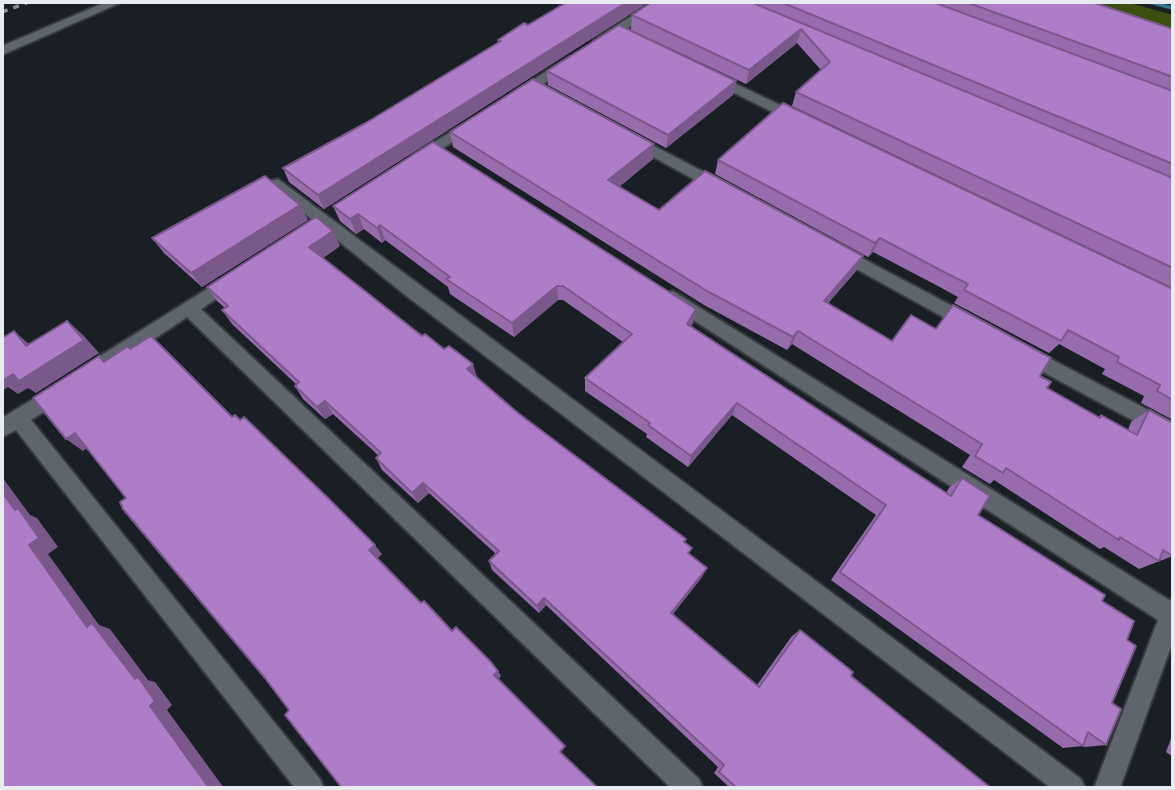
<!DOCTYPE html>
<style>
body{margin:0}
#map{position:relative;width:1175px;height:790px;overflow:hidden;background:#191f24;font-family:"Archivo Narrow",sans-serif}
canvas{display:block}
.frame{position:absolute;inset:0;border:4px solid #e8ebef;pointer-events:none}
</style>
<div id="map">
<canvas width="1175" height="790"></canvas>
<div class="frame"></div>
</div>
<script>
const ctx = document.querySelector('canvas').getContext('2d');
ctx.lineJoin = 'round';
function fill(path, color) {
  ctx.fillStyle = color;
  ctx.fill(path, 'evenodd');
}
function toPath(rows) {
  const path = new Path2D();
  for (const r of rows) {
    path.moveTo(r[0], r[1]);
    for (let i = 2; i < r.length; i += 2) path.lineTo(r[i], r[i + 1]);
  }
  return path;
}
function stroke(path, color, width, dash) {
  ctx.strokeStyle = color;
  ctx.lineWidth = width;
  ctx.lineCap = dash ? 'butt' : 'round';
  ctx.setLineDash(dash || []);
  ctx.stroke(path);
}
fill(toPath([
 [1083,2,1126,2,1173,15,1173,32]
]), '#3c4e0f');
fill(toPath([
 [1145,2,1155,2,1173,6,1173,10,1146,3,1145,2]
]), '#327785');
const minor = toPath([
 [106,2,122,2,2,55,2,46,106,2],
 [653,2,667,2,605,43,595,43,594,40,653,2],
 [569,57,576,61,574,64,523,97,513,97,511,94,569,57],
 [711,72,805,117,807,120,800,124,795,123,706,79,706,73,711,72],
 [472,119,479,123,477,126,423,161,413,161,411,158,413,155,472,119],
 [633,135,725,183,728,187,725,191,715,191,628,143,626,140,633,135],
 [278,179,1081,779,1085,788,1051,788,404,294,273,188,270,184,273,180,278,179],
 [839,246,975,318,978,323,975,328,963,328,833,256,831,252,839,246],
 [231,274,237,275,240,280,237,285,201,309,699,779,703,788,671,788,187,317,114,366,107,369,100,366,98,361,100,356,231,274],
 [673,291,1169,600,1173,599,1173,641,1120,788,1094,788,1158,620,667,303,664,298,667,293,673,291],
 [1026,346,1173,423,1173,442,1019,359,1017,354,1019,349,1026,346],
 [61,382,68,384,71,390,68,396,31,420,320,779,324,788,295,788,16,430,2,437,2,418,61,382]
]);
stroke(minor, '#373b3f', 4);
fill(minor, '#5f656c');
stroke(toPath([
 [2,12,29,2]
]), '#898d92', 3.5, [6, 6]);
fill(toPath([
 [567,2,649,2,324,209,289,182,283,168,364,124,498,43,498,40,528,25],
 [652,2,1092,2,1173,29,1173,288,792,106,796,92,821,70,797,43,746,84,631,30,632,15],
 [547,71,736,81,733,95,666,148,548,85],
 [450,132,653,159,619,187,659,210,863,256,856,271,828,303,892,341,936,329,1040,376,1047,388,1098,417,1101,415,1128,430,1131,422,1149,410,1172,455,1173,556,1139,569,1104,547,1100,549,994,480,990,484,962,467,970,455,792,344,787,350,704,305,453,147],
 [718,160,1173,289,1173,420,1141,403,1144,396,1102,374,1105,369,1059,344,1049,353,954,303,958,297,936,285,873,252,868,257,715,174],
 [333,206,693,323,691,326,946,493,949,488,962,478,978,515,1102,601,1127,640,1112,703,1106,745,1085,747,1083,746,1063,748,831,580,876,515,732,415,688,467,646,437,647,434,585,391,585,378,623,342,563,300,558,300,514,337,450,294,448,287,385,240,382,243,364,229,356,234,340,221],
 [308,220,202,287,164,253,152,238],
 [340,246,323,258,476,377,518,413,686,539,685,543,690,555,702,577,673,614,757,685,792,636,800,630,851,676,991,788,730,788,714,773,718,767,546,605,539,613,492,570,489,561,496,554,429,493,418,503,382,470,376,458,379,456,333,414,325,419,303,399,295,386,297,385,232,324,222,310,225,308,217,301,207,287],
 [1173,733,1173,757,1166,752]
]), '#966cac');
fill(toPath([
 [627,2,649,2,324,209,318,195],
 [801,29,797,43,746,84,749,70],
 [736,81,733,95,666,148,668,135],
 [654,144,653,159,608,195,608,180],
 [300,205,308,220,202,287,191,273],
 [358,214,364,229,356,234,350,219],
 [380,225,385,240,382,243,377,228],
 [333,231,340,246,316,262,309,247],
 [880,238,873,252,868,257,875,243],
 [863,256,856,271,818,315,824,301],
 [557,286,558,300,514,337,512,323],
 [696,309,693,323,684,338,687,324],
 [67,321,82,334,99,353,36,393,28,388,18,394,8,387,2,391,2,378,13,374],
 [14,331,30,345,26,346],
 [798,331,792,344,787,350,793,337],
 [473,364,477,377,467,369],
 [325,401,333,414,325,419,317,407],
 [737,403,732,415,688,467,691,456],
 [75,433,91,445,83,451,66,439],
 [2,477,30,515,37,518,58,547,48,554,99,625,110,629,148,680,155,682,172,705,167,710,224,788,209,788,150,706,135,679,87,627,29,545,15,510,2,492],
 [423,483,429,493,418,503,412,493],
 [375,545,382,554,377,559,369,550],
 [707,568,702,577,668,620,671,613],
 [544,598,546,605,539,613,537,606],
 [498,671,501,676,498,680,494,675]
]), '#7a588c');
const building = toPath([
 [567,2,627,2,318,195,283,168,364,124,501,41,498,40,524,23,528,25,567,2],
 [652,2,751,2,1173,178,1173,268,796,92,830,62,801,29,749,70,632,15,652,2],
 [781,2,933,2,1173,91,1173,164,781,2],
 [966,2,1092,2,1173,29,1173,77,966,2],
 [619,25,736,81,668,135,547,71,619,25],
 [533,79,654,144,608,180,659,210,705,171,863,256,824,301,892,341,911,315,936,329,953,305,1051,358,1040,376,1051,382,1047,388,1100,418,1101,415,1137,435,1149,410,1173,423,1173,452,1172,455,1173,456,1173,556,1163,550,1159,561,1120,537,1119,540,1006,468,1003,473,975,456,982,444,798,331,793,337,707,291,450,132,533,79],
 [783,103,1173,289,1173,400,1157,391,1160,385,1117,362,1119,357,1068,330,1061,341,964,290,968,284,944,272,880,238,875,243,718,160,783,103],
 [433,142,696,309,687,324,951,496,962,478,990,496,978,515,1105,595,1102,601,1134,621,1127,640,1136,646,1112,703,1121,709,1106,745,1088,732,1083,746,840,572,886,505,737,403,691,456,648,425,650,423,585,378,632,334,563,286,557,286,512,323,446,279,450,277,380,225,377,228,358,214,350,219,333,206,433,142],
 [265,176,300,205,191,273,152,238,265,176],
 [316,217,333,231,309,247,422,336,425,334,444,349,449,346,473,364,467,369,518,413,686,539,684,542,692,548,688,553,707,568,671,613,759,687,800,630,853,672,851,676,991,788,737,788,719,772,724,765,544,598,537,606,489,561,499,551,423,483,412,493,376,458,381,453,325,401,317,407,295,386,299,382,222,310,228,306,207,287,316,217],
 [67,321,84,340,19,381,13,374,2,381,2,335,4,337,14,331,26,346,67,321],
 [151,336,232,417,235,415,240,420,244,417,328,498,375,545,369,550,421,603,424,601,452,631,456,627,490,661,498,671,494,675,565,746,560,752,598,788,342,788,285,715,289,710,265,678,123,509,120,502,126,498,75,433,66,439,33,398,99,356,104,362,128,346,130,349,151,336],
 [2,492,15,510,18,508,39,538,29,545,87,627,92,623,135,679,138,677,155,701,150,706,209,788,2,788,2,492]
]);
fill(building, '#ae7dc8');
stroke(building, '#7a588c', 2);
</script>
